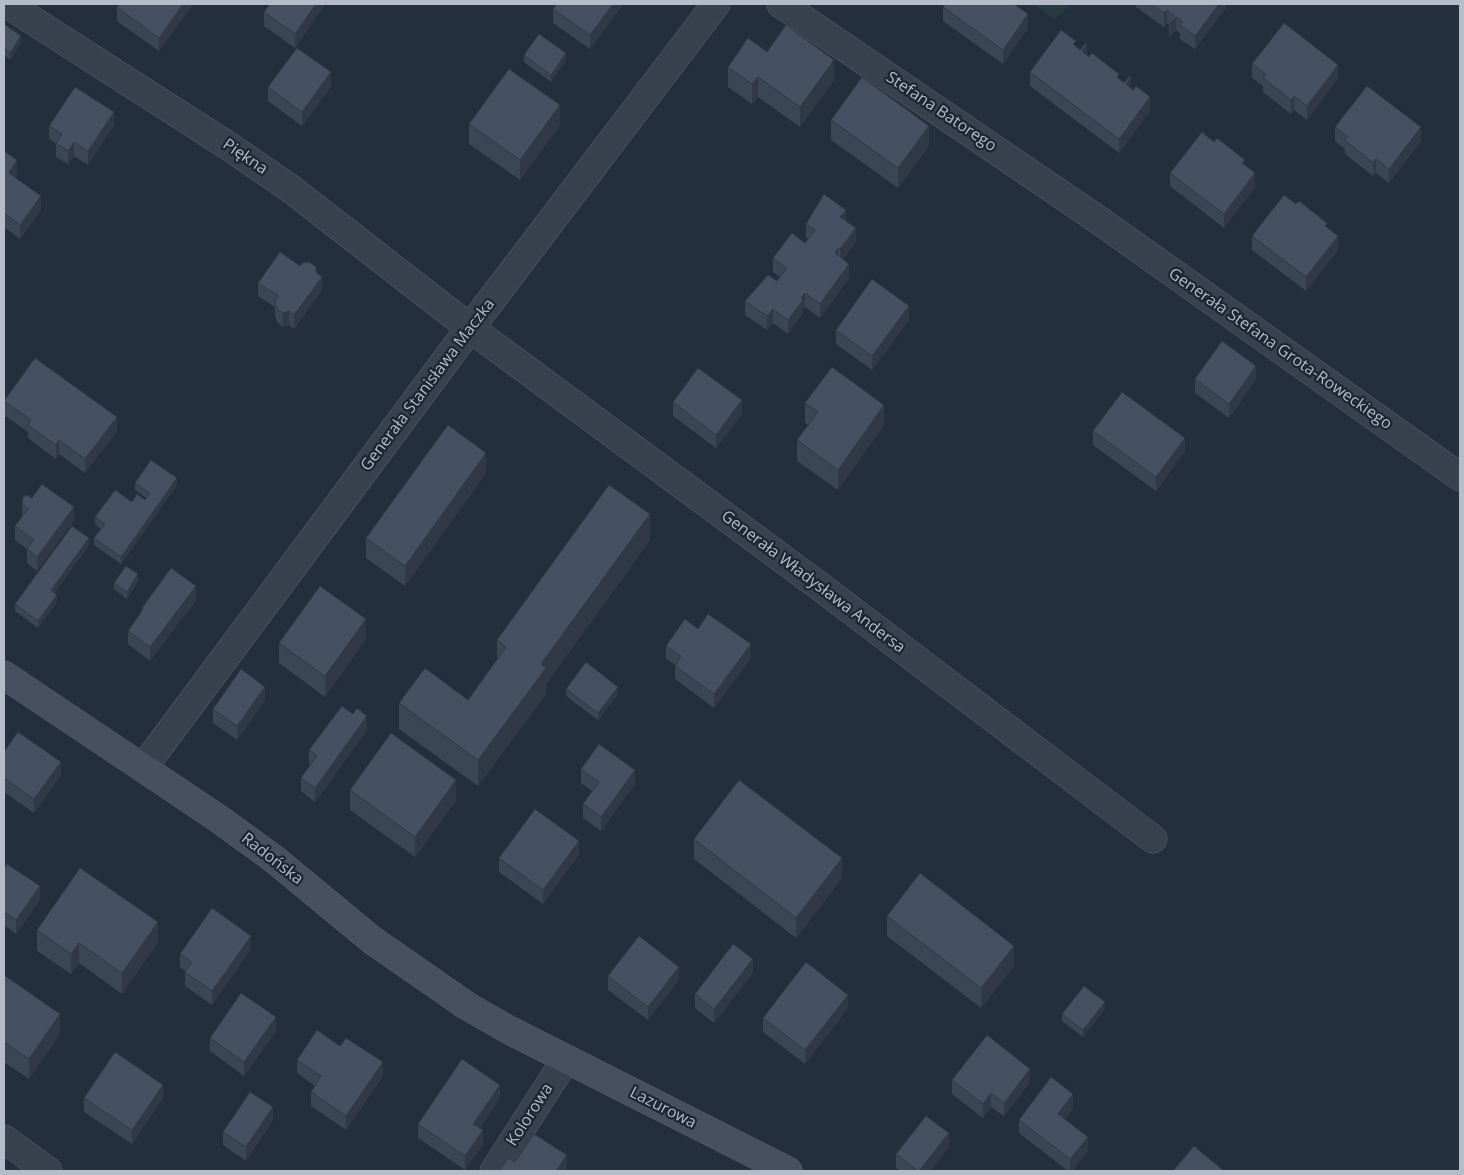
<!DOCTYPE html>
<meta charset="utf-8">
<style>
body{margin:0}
#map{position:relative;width:1464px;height:1175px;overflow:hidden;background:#242f3e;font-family:"Open Sans",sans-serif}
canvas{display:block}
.frame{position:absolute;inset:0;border:5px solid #b4bcc9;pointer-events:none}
</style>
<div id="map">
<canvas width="1464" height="1175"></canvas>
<div class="frame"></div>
</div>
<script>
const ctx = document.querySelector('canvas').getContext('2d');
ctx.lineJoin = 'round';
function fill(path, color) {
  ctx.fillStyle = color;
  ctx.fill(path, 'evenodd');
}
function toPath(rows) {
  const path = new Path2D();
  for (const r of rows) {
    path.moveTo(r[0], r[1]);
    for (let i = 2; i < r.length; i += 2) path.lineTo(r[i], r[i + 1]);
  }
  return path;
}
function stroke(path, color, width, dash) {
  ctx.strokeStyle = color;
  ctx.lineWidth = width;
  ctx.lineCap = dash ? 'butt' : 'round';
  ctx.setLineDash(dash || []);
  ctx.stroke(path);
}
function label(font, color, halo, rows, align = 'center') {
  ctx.font = font + ' "Open Sans",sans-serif';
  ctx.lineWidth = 4.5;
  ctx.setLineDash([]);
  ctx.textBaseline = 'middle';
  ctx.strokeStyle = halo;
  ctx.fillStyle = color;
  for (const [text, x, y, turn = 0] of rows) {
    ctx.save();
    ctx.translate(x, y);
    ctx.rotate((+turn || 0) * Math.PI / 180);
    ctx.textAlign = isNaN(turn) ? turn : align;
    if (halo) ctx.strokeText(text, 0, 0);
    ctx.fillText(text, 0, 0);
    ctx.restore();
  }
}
fill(toPath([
 [1033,4,1071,4,1055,19]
]), '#263c3f');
const street = toPath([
 [7,4,230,147,291,189,470,328,818,585,1153,839],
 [781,4,1100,221,1460,477],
 [143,768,470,328,716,4],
 [4,1139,48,1171],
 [494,1171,566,1059]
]);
const secondary = toPath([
 [4,675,219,819,274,859,372,940,467,1006,509,1030,788,1171]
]);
stroke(street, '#565f6c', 29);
stroke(secondary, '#565f6c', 29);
stroke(street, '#38414e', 28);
stroke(secondary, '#465061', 28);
fill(toPath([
 [193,4,159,51,117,21,117,7],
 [324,4,324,6,295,48,264,26,264,12],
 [557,4,623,4,590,49,553,23,553,9],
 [1136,4,1226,4,1226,8,1195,49,1180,39,1180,33,1176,30,1170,37,1169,36,1169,25,1167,23,1164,27,1136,7],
 [943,7,1028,28,1003,64,943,21],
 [4,24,21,43,10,60,4,55],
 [1076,46,1131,88,1150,111,1119,153,1030,86,1030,72],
 [767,52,834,80,800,127,758,97,752,104,728,87,728,67],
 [524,55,566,60,551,82,524,62],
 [1252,64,1338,78,1307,120,1294,110,1291,114,1263,92,1263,86,1252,78],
 [331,86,302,126,268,101,268,87],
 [831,120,929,146,898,188,831,140],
 [469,124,560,125,520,180,469,144],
 [114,125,88,165,74,156,68,164,56,157,56,144,49,139,49,126],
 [1335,127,1421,141,1389,183,1376,173,1373,176,1345,154,1345,149,1335,141],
 [4,151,17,174,15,178,41,210,20,239,4,227],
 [1245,166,1255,187,1224,228,1170,186,1170,173],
 [846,222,856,242,843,259,849,278,820,318,805,307,803,309,803,313,788,334,773,323,767,330,745,315,745,301,777,281,780,277,773,272,773,258,805,243,808,239,806,237,806,224],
 [1327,228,1338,250,1306,291,1252,250,1252,236],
 [300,266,316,273,322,290,294,329,289,325,283,327,277,322,275,315,275,307,258,296,258,283],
 [909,320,872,370,836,344,836,330],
 [1195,379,1256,379,1229,418,1195,393],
 [4,401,117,431,85,473,59,454,56,459,28,438,28,432,4,415],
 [673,402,742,414,716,448,673,416],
 [805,403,884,425,838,490,797,461,797,440,808,425,805,423],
 [1093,431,1185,451,1156,491,1093,445],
 [486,473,405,586,366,558,366,538],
 [135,483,177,485,121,564,94,545,94,538,101,529,95,524,95,517,132,502,145,500,146,498,135,490],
 [22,503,74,520,37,571,27,563,27,549,15,540,15,526,22,517],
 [650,540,546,684,546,694,478,786,399,729,399,703,468,700,497,660,497,640],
 [89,545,54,593,57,602,38,628,15,611,15,604],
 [138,581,127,599,114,589,114,583],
 [196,600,150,661,128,644,128,631,142,612,142,608],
 [698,629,751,658,714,708,675,679,675,665,666,659,666,646],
 [366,639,325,697,279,663,279,643],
 [566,689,618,694,598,720,566,696],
 [265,700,237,740,213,723,213,709],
 [367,730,315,802,301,791,301,778,310,765,309,764,309,750],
 [4,752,61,775,34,813,4,792],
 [581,769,635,784,601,831,583,818,583,804,592,791,581,783],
 [350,790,456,800,415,857,350,810],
 [694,839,842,878,796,938,694,859],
 [579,854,543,904,499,872,499,858],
 [4,869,40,900,16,934,4,925],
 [887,916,1014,966,981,1008,887,936],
 [37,930,158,942,122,994,79,963,71,974,37,951],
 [251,949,212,1005,185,986,185,971,180,967,180,954],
 [753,973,714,1023,695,1008,695,994],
 [4,975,60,1034,29,1079,4,1062],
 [608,976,679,980,648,1020,608,990],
 [848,1008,805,1064,763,1032,763,1018],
 [1105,1009,1083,1037,1062,1021,1062,1014],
 [276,1031,244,1076,210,1051,210,1038],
 [297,1060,383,1076,346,1130,311,1106,311,1092,315,1086,297,1073],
 [952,1080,1030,1082,1004,1116,991,1107,983,1118,952,1094],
 [84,1098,163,1098,132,1144,84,1112],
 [500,1098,480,1128,483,1144,465,1170,418,1138,418,1124],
 [1073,1108,1065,1119,1088,1151,1072,1171,1068,1171,1019,1133,1019,1120],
 [273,1120,246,1161,223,1145,223,1132],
 [949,1147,930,1171,901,1171,896,1168,896,1154]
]), '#3b4654');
fill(toPath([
 [183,4,193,4,159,51,159,38],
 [316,4,324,4,324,6,295,48,295,34],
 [613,4,623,4,590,49,590,35],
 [1219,4,1226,4,1226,8,1195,49,1195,36],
 [1167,10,1167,23,1164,27,1164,13],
 [1028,14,1028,28,1003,64,1003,50],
 [1176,17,1176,30,1170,37,1170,23],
 [21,36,21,43,10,60,10,53],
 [1087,44,1087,58,1082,51],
 [566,53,566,60,551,82,551,75],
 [834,60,834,80,800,127,800,107],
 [1338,65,1338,78,1307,120,1307,106],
 [331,72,331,86,302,126,302,112],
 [758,77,758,97,752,104,752,84],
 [1131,77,1131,91,1126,84],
 [1294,96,1294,110,1291,114,1291,100],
 [1150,97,1150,111,1119,153,1119,139],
 [560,105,560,125,520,180,520,160],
 [114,112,114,125,88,165,88,151],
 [929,126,929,146,898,188,898,168],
 [1421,127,1421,141,1389,183,1389,169],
 [74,142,74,156,68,164,68,151],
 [1376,159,1376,173,1373,176,1373,163],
 [17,160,17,174,9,187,9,173],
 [1255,173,1255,187,1224,228,1224,214],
 [41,196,41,210,20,239,20,225],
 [846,210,846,224,840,217],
 [856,228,856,242,840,263,840,249],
 [1338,236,1338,250,1306,291,1306,277],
 [838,248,838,261,835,253],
 [849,264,849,278,820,318,820,304],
 [316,267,316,281,322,277,322,290,294,329,294,315],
 [805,293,805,307,803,309,803,313,788,334,788,320],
 [909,306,909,320,872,370,872,356],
 [773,309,773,323,767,330,767,316],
 [289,311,289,325,283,327,283,313],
 [1256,366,1256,379,1229,418,1229,404],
 [742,400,742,414,716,448,716,435],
 [884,405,884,425,838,490,838,470],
 [117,417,117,431,85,473,85,459],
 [1185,438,1185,451,1156,491,1156,477],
 [59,440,59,454,56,459,56,445],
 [486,453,486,473,405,586,405,566],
 [177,478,177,485,121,564,121,557],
 [74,507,74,520,37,571,37,557],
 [650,514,650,540,546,684,546,694,478,786,478,760,541,664],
 [89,538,89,545,51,597,51,590],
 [138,574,138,581,127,599,127,592],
 [196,586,196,600,150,661,150,647],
 [57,595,57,602,38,628,38,621],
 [366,619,366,639,325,697,325,676],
 [751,644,751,658,714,708,714,694],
 [265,687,265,700,237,740,237,726],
 [618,687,618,694,598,720,598,713],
 [367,716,367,730,315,802,315,788],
 [61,762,61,775,34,813,34,799],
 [635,770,635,784,601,831,601,817],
 [456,780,456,800,415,857,415,837],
 [579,841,579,854,543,904,543,890],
 [842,858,842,878,796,938,796,918],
 [40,886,40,900,16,934,16,920],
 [158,922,158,942,122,994,122,973],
 [251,936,251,949,212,1005,212,991],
 [79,943,79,963,71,974,71,954],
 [1014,946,1014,966,981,1008,981,988],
 [753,959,753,973,714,1023,714,1009],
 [679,967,679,980,648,1020,648,1007],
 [848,995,848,1008,805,1064,805,1050],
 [1105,1002,1105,1009,1083,1037,1083,1030],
 [60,1014,60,1034,29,1079,29,1059],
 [276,1017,276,1031,244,1076,244,1062],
 [383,1062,383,1076,346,1130,346,1116],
 [1030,1069,1030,1082,1004,1116,1004,1103],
 [163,1085,163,1098,132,1144,132,1130],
 [500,1085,500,1098,473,1138,473,1124],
 [991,1093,991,1107,983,1118,983,1104],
 [1073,1094,1073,1108,1058,1128,1058,1114],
 [273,1107,273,1120,246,1161,246,1147],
 [483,1130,483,1144,465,1170,465,1156],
 [949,1133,949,1147,930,1171,919,1171],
 [1088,1137,1088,1151,1072,1171,1070,1171,1070,1159],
 [567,1155,567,1169,565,1171,556,1171]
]), '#303945');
const building = toPath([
 [119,4,183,4,159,38,117,7,119,4],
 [270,4,316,4,295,34,264,12,270,4],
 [557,4,613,4,590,35,553,9,557,4],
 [945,4,1014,4,1028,14,1003,50,943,7,945,4],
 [1151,4,1219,4,1195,36,1180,25,1183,22,1176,17,1170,23,1169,22,1174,15,1167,10,1164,13,1151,4],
 [1284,23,1338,65,1307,106,1294,96,1291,100,1263,78,1266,74,1252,64,1284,23],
 [4,24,21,36,10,53,4,48,4,24],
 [786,25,834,60,800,107,758,77,752,84,728,67,748,38,767,52,786,25],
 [1061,30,1076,41,1073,44,1080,50,1086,43,1087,44,1082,51,1089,57,1092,53,1119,74,1117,77,1124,83,1130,76,1131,77,1126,84,1133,90,1136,86,1150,97,1119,139,1030,72,1061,30],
 [539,34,566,53,551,75,524,55,539,34],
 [297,48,331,72,302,112,268,87,297,48],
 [509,69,560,105,520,160,469,124,509,69],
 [862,77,929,126,898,168,831,120,862,77],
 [1367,86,1421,127,1389,169,1376,159,1373,163,1345,140,1348,137,1335,127,1367,86],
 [75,87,114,112,88,151,74,142,68,151,56,143,62,134,49,126,75,87],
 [1202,132,1214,142,1217,138,1245,160,1242,163,1255,173,1224,214,1170,173,1202,132],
 [4,151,17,160,9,173,41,196,20,225,4,213,4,151],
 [824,194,846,210,840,217,856,228,840,249,838,248,835,253,849,264,820,304,805,293,801,298,803,300,788,320,773,309,767,316,745,301,768,275,777,281,787,268,773,258,792,233,805,243,815,230,806,224,824,194],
 [1284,195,1296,204,1299,201,1327,223,1325,226,1338,236,1306,277,1252,236,1284,195],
 [280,252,300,266,302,263,309,262,316,267,316,272,322,277,294,315,289,311,283,313,277,309,275,301,279,296,258,283,280,252],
 [872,279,909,306,872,356,836,330,872,279],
 [1222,341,1256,366,1229,404,1195,379,1222,341],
 [35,358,117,417,85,459,59,440,56,445,28,425,31,420,4,401,35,358],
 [832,367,884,405,838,470,797,440,818,412,805,403,832,367],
 [698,368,742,400,716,435,673,402,698,368],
 [1122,392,1185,438,1156,477,1093,431,1122,392],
 [448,425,486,453,405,566,366,538,448,425],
 [151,460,177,478,121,557,94,538,105,524,95,517,115,490,132,502,137,494,145,500,149,493,135,483,151,460],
 [42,484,74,507,37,557,27,549,34,540,15,526,28,509,22,503,23,497,27,495,32,498,42,484],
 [609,485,650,514,541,664,546,668,478,760,399,703,425,668,468,700,506,647,497,640,609,485],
 [72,526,89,538,51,590,57,595,38,621,15,604,72,526],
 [126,566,138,574,127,592,114,583,126,566],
 [171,568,196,586,150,647,128,631,143,609,142,608,171,568],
 [320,586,366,619,325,676,279,643,320,586],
 [708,614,751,644,714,694,675,666,681,656,666,646,685,619,698,629,708,614],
 [586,662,618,687,598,713,566,689,586,662],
 [241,669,265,687,237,726,213,709,241,669],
 [342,706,353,714,357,708,367,716,315,788,301,778,317,756,309,750,342,706],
 [18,732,61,762,34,799,4,778,4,752,18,732],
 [391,733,456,780,415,837,350,790,391,733],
 [599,744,635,770,601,817,583,804,599,782,581,769,599,744],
 [739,780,842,858,796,918,694,839,739,780],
 [535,809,579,841,543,890,499,858,535,809],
 [7,864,40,886,16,920,4,912,4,869,7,864],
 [80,868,158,922,122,973,79,943,71,954,37,930,80,868],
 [920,873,1014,946,981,988,887,916,920,873],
 [212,908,251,936,212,991,185,972,192,962,180,954,212,908],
 [639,936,679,967,648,1007,608,976,639,936],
 [733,944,753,959,714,1009,695,994,733,944],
 [806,962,848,995,805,1050,763,1018,806,962],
 [4,975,60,1014,29,1059,4,1042,4,975],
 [1084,986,1105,1002,1083,1030,1062,1014,1084,986],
 [241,993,276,1017,244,1062,210,1038,241,993],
 [317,1030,340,1046,346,1038,383,1062,346,1116,311,1092,321,1076,297,1060,317,1030],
 [987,1035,1030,1069,1004,1103,991,1093,983,1104,952,1080,987,1035],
 [115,1052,163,1085,132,1130,84,1098,115,1052],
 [462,1059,500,1085,473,1124,483,1130,465,1156,418,1124,462,1059],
 [1051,1077,1073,1094,1058,1114,1088,1137,1070,1159,1019,1120,1051,1077],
 [250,1092,273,1107,246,1147,223,1132,250,1092],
 [926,1116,949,1133,919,1171,918,1171,896,1154,926,1116],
 [534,1134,567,1155,556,1171,499,1171,508,1158,515,1162,534,1134],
 [1194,1146,1224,1171,1173,1171,1194,1146]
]);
fill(building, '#455162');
stroke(building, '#303945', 1);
label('16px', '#b4bcc9', '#1d2633', [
 ["Stefana Batorego",941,112,34],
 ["Piękna",245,157,34],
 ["Generała Stefana Grota-Roweckiego",1280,349,35],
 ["Generała Stanisława Maczka",428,385,-53],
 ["Generała Władysława Andersa",813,582,37],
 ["Radońska",272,859,38],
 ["Lazurowa",663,1108,27],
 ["Kolorowa",530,1115,-57]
]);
</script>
